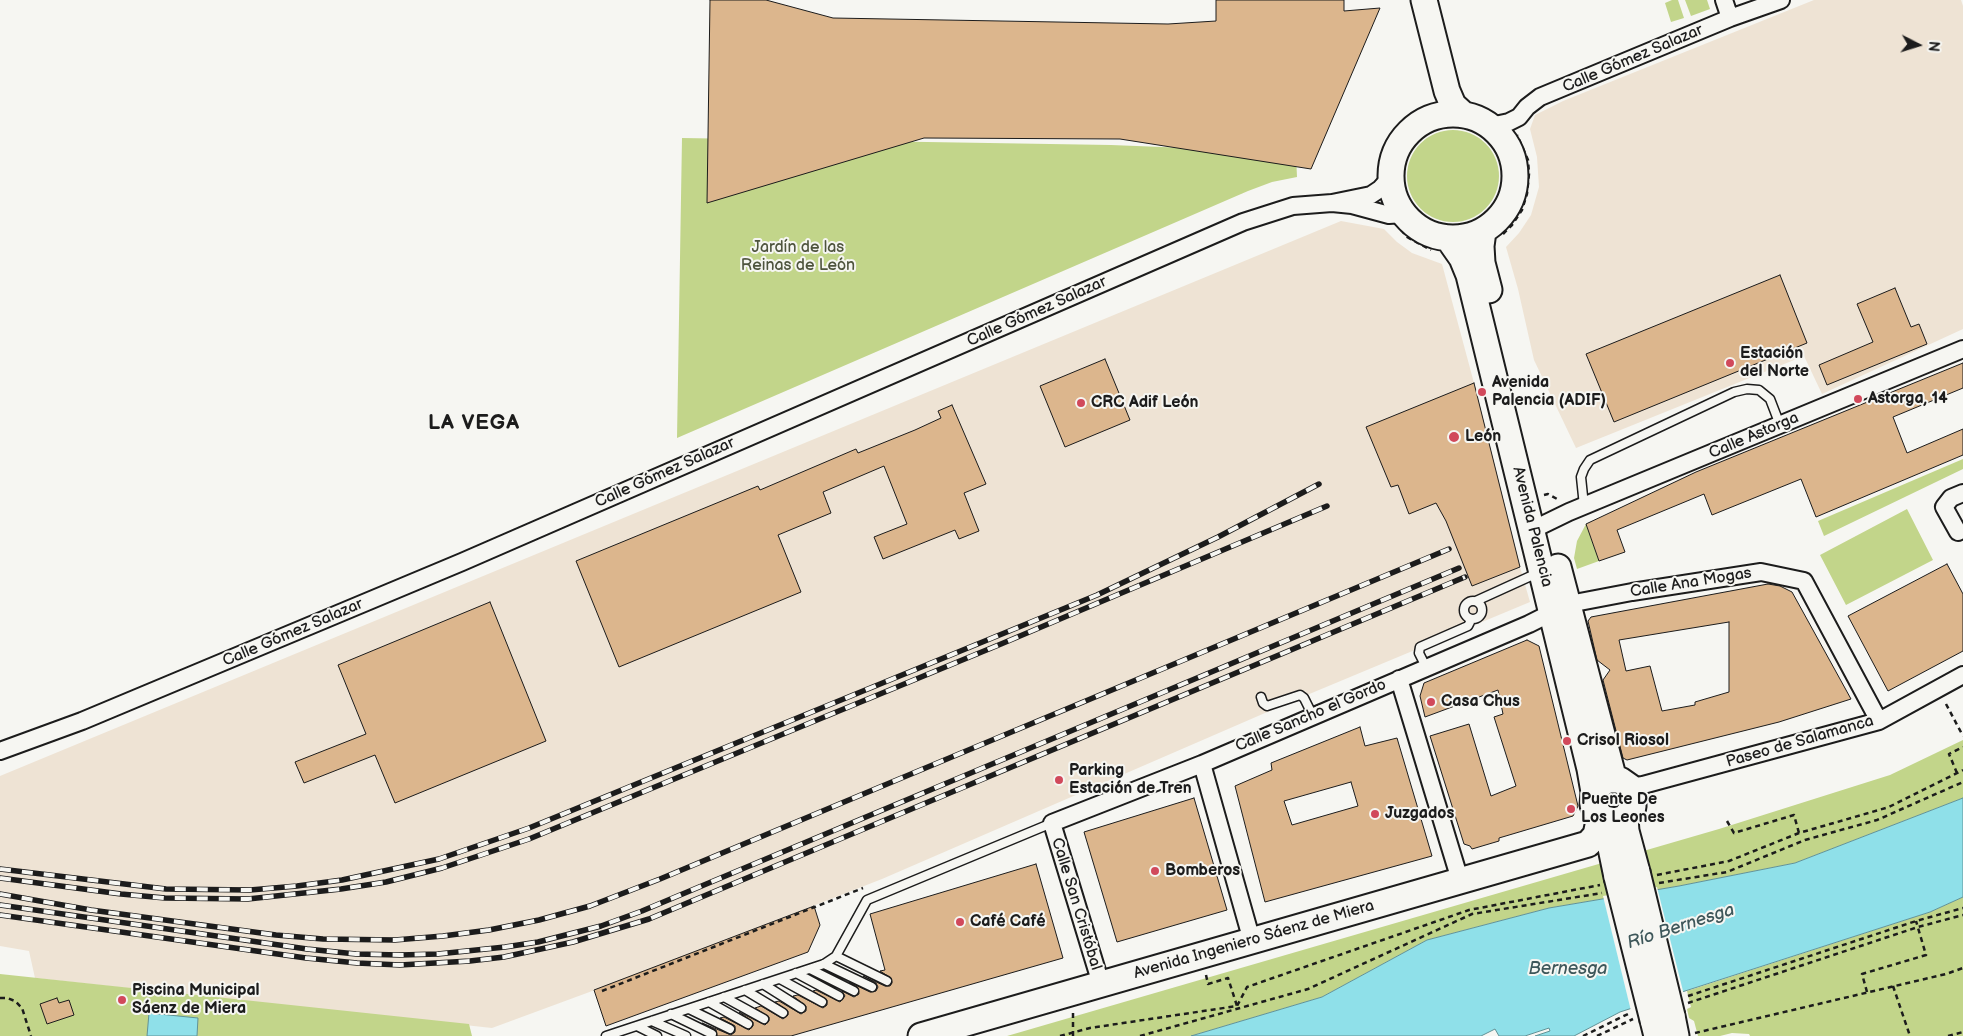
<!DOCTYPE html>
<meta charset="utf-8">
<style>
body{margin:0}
#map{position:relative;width:1963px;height:1036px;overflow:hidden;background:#f6f6f2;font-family:"Balsamiq Sans",sans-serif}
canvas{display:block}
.north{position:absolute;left:1893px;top:20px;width:50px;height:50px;-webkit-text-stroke:4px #f6f6f2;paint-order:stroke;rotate:95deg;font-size:14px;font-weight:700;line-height:20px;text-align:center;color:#1c1c1c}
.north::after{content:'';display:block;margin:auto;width:18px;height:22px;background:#1c1c1c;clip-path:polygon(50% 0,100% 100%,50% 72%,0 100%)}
</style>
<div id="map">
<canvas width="1963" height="1036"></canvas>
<div class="north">N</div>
</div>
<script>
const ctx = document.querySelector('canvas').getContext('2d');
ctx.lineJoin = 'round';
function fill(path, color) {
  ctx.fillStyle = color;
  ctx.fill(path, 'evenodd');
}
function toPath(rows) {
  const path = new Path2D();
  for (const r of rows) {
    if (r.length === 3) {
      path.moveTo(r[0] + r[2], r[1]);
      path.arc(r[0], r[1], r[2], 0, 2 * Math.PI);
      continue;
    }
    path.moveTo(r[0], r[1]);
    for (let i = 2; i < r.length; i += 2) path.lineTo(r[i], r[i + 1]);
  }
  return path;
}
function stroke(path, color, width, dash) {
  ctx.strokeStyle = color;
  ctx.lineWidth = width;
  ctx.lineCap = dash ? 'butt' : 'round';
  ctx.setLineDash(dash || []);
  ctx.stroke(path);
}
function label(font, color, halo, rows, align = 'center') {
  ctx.font = font + ' "Balsamiq Sans",sans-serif';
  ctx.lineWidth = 4;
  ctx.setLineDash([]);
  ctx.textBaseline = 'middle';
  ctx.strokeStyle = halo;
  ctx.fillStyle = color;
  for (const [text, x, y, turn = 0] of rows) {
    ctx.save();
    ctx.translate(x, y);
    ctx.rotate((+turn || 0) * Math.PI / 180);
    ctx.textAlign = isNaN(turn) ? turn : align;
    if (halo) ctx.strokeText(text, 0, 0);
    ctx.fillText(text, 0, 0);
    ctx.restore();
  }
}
fill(toPath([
 [1814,0,1961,0,1963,6,1963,329,1822,394,1804,356,1576,448,1534,360,1518,289,1506,247,1519,233,1531,215,1539,187,1537,157,1530,129,1535,115,1563,101],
 [1341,221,1384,229,1397,242,1412,253,1442,264,1474,383,1520,567,1530,602,1295,700,882,879,641,973,492,1028,35,978,29,951,0,946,0,776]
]), '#eee3d4');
fill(toPath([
 [1672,0,1678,0,1684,18,1671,22,1665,3],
 [1685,0,1707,0,1710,9,1691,16],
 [1453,176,46],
 [682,138,1111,145,1187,148,1296,155,1297,177,1272,182,1248,191,677,438],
 [1963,459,1963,469,1824,536,1818,521],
 [1907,509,1933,560,1846,605,1820,555],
 [1586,524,1599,561,1577,569,1574,558,1577,541],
 [1963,740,1963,798,1795,863,1679,886,1549,908,1427,940,1322,997,1191,1036,1007,1036,1719,829,1890,775],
 [1963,897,1963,1036,1750,1036,1749,1034,1732,1033,1720,1036,1698,1036,1694,1021,1689,1018,1687,1009,1691,1007,1687,991,1930,912],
 [0,974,469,1024,472,1036,0,1036]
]), '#c2d58a');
const water = toPath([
 [1963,798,1963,897,1930,912,1620,1012,1574,1036,1535,1036,1550,1031,1549,1028,1525,1036,1499,1036,1495,1029,1481,1036,1191,1036,1322,997,1427,940,1549,908,1679,886,1795,863,1963,798],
 [149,1013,198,1018,197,1036,147,1036,149,1013]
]);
fill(water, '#8fe0e9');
stroke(water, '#619297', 1);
fill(toPath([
 [1657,887,1684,995,1631,1011,1603,896]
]), '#f6f6f2');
const building = toPath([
 [710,0,766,0,833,18,1168,24,1216,21,1216,0,1344,0,1344,11,1380,8,1311,169,1120,139,924,138,707,203,710,0],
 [1780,275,1807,343,1614,422,1586,354,1780,275],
 [1895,288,1911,327,1919,324,1927,344,1827,385,1819,365,1873,342,1857,304,1895,288],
 [1105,359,1130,420,1065,447,1040,386,1105,359],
 [1963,363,1963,388,1893,417,1907,453,1963,429,1963,455,1816,517,1801,479,1712,515,1704,494,1617,530,1625,552,1599,561,1586,524,1696,472,1963,363],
 [1474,383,1520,567,1472,586,1446,521,1436,503,1409,514,1398,485,1391,487,1366,427,1474,383],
 [952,405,986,484,964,493,979,531,959,539,955,530,883,559,874,537,907,524,884,466,823,492,831,513,778,535,801,592,619,667,576,561,758,486,760,490,856,449,858,453,915,430,941,418,938,411,952,405],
 [1947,564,1963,594,1963,651,1888,691,1848,616,1947,564],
 [1768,584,1780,586,1792,592,1851,699,1779,722,1627,760,1623,758,1603,680,1610,670,1597,660,1588,621,1591,617,1768,584],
 [1729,622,1729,692,1695,702,1695,705,1662,711,1650,666,1626,671,1619,640,1729,622],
 [490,602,546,741,395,803,375,755,304,783,295,762,366,734,338,665,490,602],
 [1527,640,1539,646,1578,806,1573,816,1499,838,1499,841,1472,849,1470,846,1464,844,1430,736,1469,724,1491,796,1516,786,1494,717,1503,714,1498,690,1425,717,1420,696,1424,683,1527,640],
 [1360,727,1365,746,1397,738,1432,856,1265,902,1235,786,1272,770,1271,763,1360,727],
 [1351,782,1358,806,1292,825,1284,801,1351,782],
 [1194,798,1227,910,1117,942,1084,832,1194,798],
 [1036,864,1063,958,791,1036,717,1036,716,1030,702,1023,731,1035,735,1032,735,1026,720,1018,724,1017,749,1030,753,1026,753,1022,739,1012,765,1025,769,1021,769,1017,755,1008,761,1006,783,1019,788,1015,788,1011,775,1002,779,1001,801,1014,806,1011,806,1006,793,996,798,995,823,1008,827,1005,827,1000,813,991,816,990,840,1002,845,996,842,991,854,997,859,994,858,988,849,982,870,992,876,991,878,987,876,983,863,976,885,986,890,986,892,983,891,978,880,971,885,970,870,914,1036,864],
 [814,906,820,925,808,952,606,1026,594,990,814,906],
 [57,998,59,1003,69,1000,74,1015,47,1024,40,1004,57,998]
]);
fill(building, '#dcb68d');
stroke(building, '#1c1c1c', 1);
const service = toPath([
 [1584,506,1581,477,1584,469,1590,460,1734,392,1747,389,1759,390,1770,399,1780,425],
 [1473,610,9],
 [1476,601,1531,576,1538,570],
 [1426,667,1419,653,1420,647,1468,626,1471,620],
 [1261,697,1263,703,1267,706,1300,695,1304,698,1313,716],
 [836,956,887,981],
 [824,964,872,987],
 [810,969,854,991],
 [796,973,839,996],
 [780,979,822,1002],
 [763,984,801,1008],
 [745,990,783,1013],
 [724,997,764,1019],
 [709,1002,748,1024],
 [689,1009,730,1029],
 [671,1014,712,1034],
 [652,1021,686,1036],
 [637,1026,657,1036],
 [606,1036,824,964,836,956,867,900,1052,823]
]);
const minor = toPath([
 [1724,0,1730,18],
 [1490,126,1509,122,1519,117,1527,107,1540,97,1730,18,1781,0],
 [1391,177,1380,189,1371,195,1332,203,1352,205,1389,215,1403,214],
 [1532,530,1569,512,1963,349],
 [1958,532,1944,507,1951,498,1963,493],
 [1399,679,1460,880],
 [0,751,82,721,462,562,1243,222,1293,206,1332,203],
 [1202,764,1252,941],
 [1630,787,1643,785,1879,721,1963,675],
 [1101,984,1052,823,1202,764,1529,624,1569,604,1632,592,1761,572,1804,581,1879,721]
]);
const primary = toPath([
 [1424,0,1447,91,1453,105,1464,115],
 [1453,176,62],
 [1483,231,1481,246,1482,263,1489,290],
 [1448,238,1462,258,1469,275,1590,769,1594,792,1593,805,1600,816,1605,819,1615,821,1625,818,1633,807,1633,793,1630,787,1620,780,1608,780,1602,783,1594,792],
 [1558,567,1614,780],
 [1625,818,1626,831,1637,872],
 [1605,819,1617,877],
 [1672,1016,1676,1036],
 [1653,1020,1657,1036],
 [921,1036,1588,844,1596,835,1600,816]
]);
stroke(service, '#1c1c1c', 11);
stroke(minor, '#1c1c1c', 20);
stroke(primary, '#1c1c1c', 29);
stroke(toPath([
 [1401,230,1407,237,1431,250],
 [1503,234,1512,225,1522,210,1527,194,1529,174,1528,160,1517,135],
 [1544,495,1548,494,1559,500],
 [1946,704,1963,736],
 [1957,773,1949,754,1963,747],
 [1727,821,1734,833,1794,815,1799,833],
 [1657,875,1729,861,1799,833,1889,807,1963,770],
 [1659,883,1727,872,1805,840,1877,820,1963,782],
 [1206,975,1208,984,1228,978,1237,1006],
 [1893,986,1910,1036],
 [602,991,863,888],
 [1867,992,1862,974,1926,955,1916,921],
 [1688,996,1916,921,1963,908],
 [0,998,7,998,15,1001,22,1008,31,1036],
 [1688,1003,1918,927,1963,915],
 [1073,1013,1073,1020],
 [1695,1033,1946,974,1963,968],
 [1060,1036,1090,1028,1237,1006,1247,987,1469,910,1600,885],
 [1140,1036,1308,989,1472,914,1602,893],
 [1583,1036,1630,1013],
 [1597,1036,1633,1019],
 [1948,1036,1963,1032]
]), '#1c1c1c', 2.5, [5, 4]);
stroke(service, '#f6f6f2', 8);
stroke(minor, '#f6f6f2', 16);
stroke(primary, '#f6f6f2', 25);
const rail = toPath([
 [0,869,166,889,250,890,297,886,342,880,439,859,529,828,1097,595,1218,537,1319,484],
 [0,878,121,894,165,898,248,899,341,889,386,882,442,868,529,839,1001,644,1327,506],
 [0,894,91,910,276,935,323,939,395,940,443,936,489,930,539,920,590,906,660,879,1449,549],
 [0,905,307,949,356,954,400,955,438,954,505,947,538,942,601,926,642,911,1459,568],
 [0,915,306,958,357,963,400,965,470,961,504,957,573,942,649,919,1465,577]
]);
stroke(rail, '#1c1c1c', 5.5);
stroke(rail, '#f6f6f2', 4, [11]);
const primaryBridge = toPath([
 [1637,872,1672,1016],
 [1617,877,1653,1020]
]);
stroke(primaryBridge, '#1c1c1c', 29, []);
stroke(toPath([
 [1073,1036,1073,1020]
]), '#1c1c1c', 2.5, [5, 4]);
stroke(primaryBridge, '#f6f6f2', 25);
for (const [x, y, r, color] of [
 [1730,363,5,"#d1495b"],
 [1482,392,5,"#d1495b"],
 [1858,399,5,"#d1495b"],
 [1081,403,5,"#d1495b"],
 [1454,437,6,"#d1495b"],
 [1431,702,5,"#d1495b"],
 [1567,741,5,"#d1495b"],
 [1059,780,5,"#d1495b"],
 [1571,809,5,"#d1495b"],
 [1375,814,5,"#d1495b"],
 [1155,871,5,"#d1495b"],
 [960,922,5,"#d1495b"],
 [122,1000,5,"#d1495b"]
]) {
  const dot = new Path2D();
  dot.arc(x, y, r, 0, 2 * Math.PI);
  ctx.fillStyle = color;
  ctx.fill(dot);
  stroke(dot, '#f6f6f2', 2);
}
label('16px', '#1c1c1c', '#f6f6f2', [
 ["Calle Gómez Salazar",1633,59,-23],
 ["Calle Gómez Salazar",1037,312,-24],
 ["Calle Astorga",1754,436,-23],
 ["Calle Gómez Salazar",665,473,-24],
 ["Avenida Palencia",1532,527,76],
 ["Calle Ana Mogas",1691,583,-9],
 ["Calle Gómez Salazar",293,633,-23],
 ["Calle Sancho el Gordo",1311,716,-23],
 ["Paseo de Salamanca",1800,742,-16],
 ["Calle San Cristóbal",1076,904,73],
 ["Avenida Ingeniero Sáenz de Miera",1254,940,-16]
]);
label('16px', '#4e543d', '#f6f6f2', [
 ["Jardín de las",798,248],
 ["Reinas de León",798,266]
]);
label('bold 16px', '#1c1c1c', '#f6f6f2', [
 ["Estación",1740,354],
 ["del Norte",1740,372],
 ["Avenida",1492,383],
 ["Palencia (ADIF)",1492,401],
 ["Astorga, 14",1868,399],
 ["CRC Adif León",1091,403],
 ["León",1465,437],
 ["Casa Chus",1441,702],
 ["Crisol Riosol",1577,741],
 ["Parking",1069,771],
 ["Estación de Tren",1069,789],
 ["Puente De",1581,800],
 ["Los Leones",1581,818],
 ["Juzgados",1385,814],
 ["Bomberos",1165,871],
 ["Café Café",970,922],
 ["Piscina Municipal",132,991],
 ["Sáenz de Miera",132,1009]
], 'left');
label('italic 18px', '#3e575a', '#f6f6f2', [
 ["Río Bernesga",1681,927,-18],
 ["Bernesga",1568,969]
]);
ctx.letterSpacing = '1px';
label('bold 21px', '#1c1c1c', '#f6f6f2', [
 ["LA VEGA",474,424]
]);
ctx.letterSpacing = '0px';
</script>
